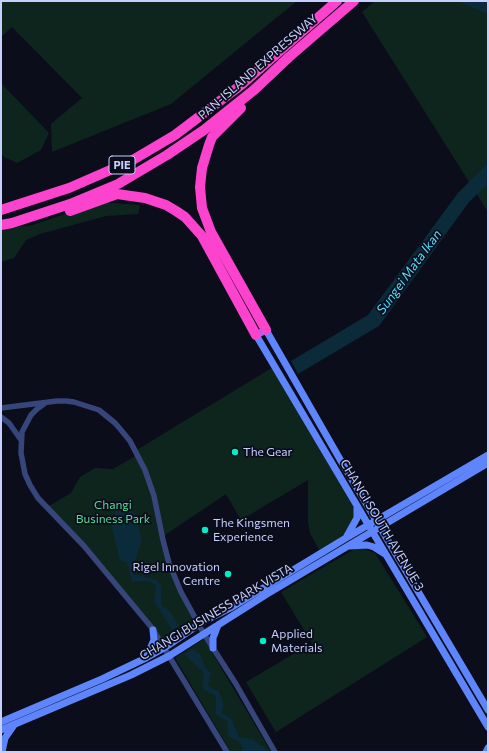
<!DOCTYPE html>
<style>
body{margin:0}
#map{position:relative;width:489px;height:753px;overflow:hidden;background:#0b0d1b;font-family:Commissioner,sans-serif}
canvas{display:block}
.frame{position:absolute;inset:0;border:2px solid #c6cffe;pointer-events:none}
</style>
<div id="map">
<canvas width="489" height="753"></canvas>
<div class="frame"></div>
</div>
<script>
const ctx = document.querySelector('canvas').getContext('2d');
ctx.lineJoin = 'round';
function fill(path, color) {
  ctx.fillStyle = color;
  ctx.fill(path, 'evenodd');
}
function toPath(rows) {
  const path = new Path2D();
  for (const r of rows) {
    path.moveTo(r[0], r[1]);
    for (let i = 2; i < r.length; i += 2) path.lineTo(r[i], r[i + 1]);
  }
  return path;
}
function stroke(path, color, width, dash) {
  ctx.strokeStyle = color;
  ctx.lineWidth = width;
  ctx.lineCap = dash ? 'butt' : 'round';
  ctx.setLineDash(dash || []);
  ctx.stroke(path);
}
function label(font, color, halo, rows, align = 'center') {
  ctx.font = font + ' Commissioner,sans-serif';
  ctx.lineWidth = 3.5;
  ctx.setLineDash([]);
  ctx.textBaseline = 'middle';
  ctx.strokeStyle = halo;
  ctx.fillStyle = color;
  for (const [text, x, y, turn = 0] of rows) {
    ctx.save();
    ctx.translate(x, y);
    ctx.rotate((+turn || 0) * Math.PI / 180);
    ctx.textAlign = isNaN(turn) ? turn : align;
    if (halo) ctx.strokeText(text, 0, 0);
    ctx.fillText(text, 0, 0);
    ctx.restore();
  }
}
fill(toPath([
 [1,1,297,1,171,104,52,152,51,124,82,98,12,27,1,37],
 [375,1,488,1,488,212,362,12],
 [1,83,49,133,41,150,17,163,4,157,1,153],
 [99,202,140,205,138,214,106,216,40,234,26,240,14,258,1,262,1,229,33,225],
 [275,366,358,511,346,538,319,550,310,533,308,523,308,480,241,520,226,494,162,537,174,577,199,625,164,647,152,628,47,507,71,493,80,477,95,468,113,469,137,455,135,451],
 [358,547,375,553,427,637,276,732,246,682,312,643,281,592],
 [204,639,271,752,231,752,175,658]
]), '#0e251e');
fill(toPath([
 [457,1,488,1,488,14],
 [488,163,488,184,469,202,379,326,298,374,291,361,368,315,458,193],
 [123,504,135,514,142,540,133,567,133,574,157,580,161,586,161,605,169,610,179,626,172,630,154,601,156,586,149,581,132,581,127,563,120,560,111,525,116,524,114,510],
 [193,649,200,654,205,667,211,673,208,686,219,691,224,705,221,713,231,718,239,737,252,739,265,748,266,752,243,752,241,743,228,736,227,721,216,715,216,696,204,690,202,682,204,673,184,654]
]), '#0b2a3a');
stroke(toPath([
 [44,404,37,409,31,415,22,432,21,453,25,474,30,485,38,498,84,546,152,628,227,752],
 [1,408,57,401,66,401,74,402,99,410,115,423,121,430,130,441,145,470,154,496,163,540,169,563,181,592,204,634,236,684,275,752],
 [1,417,9,423,21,440]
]), '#37467a', 5.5);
stroke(toPath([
 [347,536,357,518,357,508],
 [349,546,367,545,374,547,385,554],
 [213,648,213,638,218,625],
 [146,658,154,640,153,630],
 [488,710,341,461,266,330,256,335,488,727],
 [1,722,102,679,146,658,164,648,204,621,232,607,346,538,488,455],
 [1,730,131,675,169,656,267,594,488,463],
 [2,752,5,738,14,725],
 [486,752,488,748]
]), '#5f85fc', 7);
stroke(toPath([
 [241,108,212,137,209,145,202,168,200,187,202,208,211,232,266,330],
 [1,210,69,188,131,161,175,135,241,85,337,1],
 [70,211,117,194,145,198,166,205,176,211,185,217,202,236,256,335],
 [1,225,12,223,70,204,118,184,167,155,204,130,254,90,289,57,354,1]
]), '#fc43ce', 10);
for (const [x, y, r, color] of [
 [235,452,4,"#04ecc5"],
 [205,530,4,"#04ecc5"],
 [228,574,4,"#04ecc5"],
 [263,641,4,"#04ecc5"]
]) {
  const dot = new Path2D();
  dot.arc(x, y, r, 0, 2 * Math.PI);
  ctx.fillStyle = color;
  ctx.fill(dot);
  stroke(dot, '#0b0d1b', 1.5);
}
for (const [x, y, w] of [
 [122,165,26]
]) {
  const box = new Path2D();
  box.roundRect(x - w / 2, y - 9, w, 18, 3);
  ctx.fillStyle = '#0b0d1b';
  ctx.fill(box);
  stroke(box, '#c6cffe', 1);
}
label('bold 11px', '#c6cffe', null, [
 ["PIE",122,165]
]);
label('12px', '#c6cffe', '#0b0d1b', [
 ["PAN-ISLAND EXPRESSWAY",258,67,-41],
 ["CHANGI SOUTH AVENUE 3",382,525,59],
 ["CHANGI BUSINESS PARK VISTA",216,612,-31]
]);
label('12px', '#c6cffe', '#0b0d1b', [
 ["The Gear",243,452],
 ["The Kingsmen",213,523],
 ["Experience",213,537],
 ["Rigel Innovation",220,567,"right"],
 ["Centre",220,581,"right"],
 ["Applied",271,634],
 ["Materials",271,648]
], 'left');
label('12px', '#55db95', '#0b0d1b', [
 ["Changi",113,505],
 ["Business Park",113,519]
]);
label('italic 13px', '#56dcfc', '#0b0d1b', [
 ["Sungei Mata Ikan",409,272,-54]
]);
</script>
